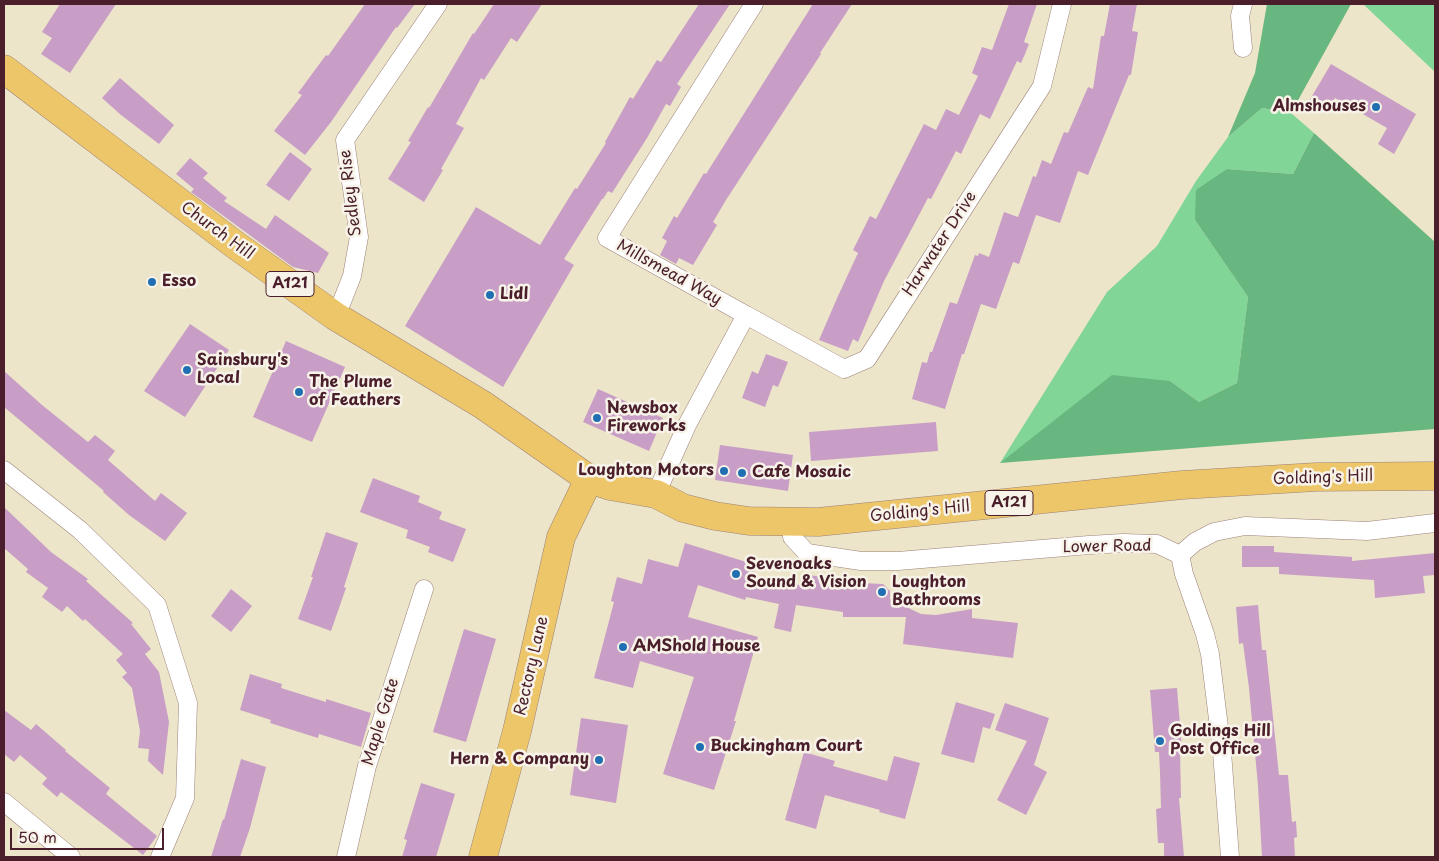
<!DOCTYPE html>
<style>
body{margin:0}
#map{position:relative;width:1439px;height:861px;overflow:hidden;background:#ede5c9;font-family:"Playpen Sans",sans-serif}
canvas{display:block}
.frame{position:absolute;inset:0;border:5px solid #4a1f2b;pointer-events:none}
.scale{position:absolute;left:10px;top:828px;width:154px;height:22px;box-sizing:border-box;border:2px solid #4a1f2b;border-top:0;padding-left:6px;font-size:15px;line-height:18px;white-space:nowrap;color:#4a1f2b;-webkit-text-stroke:4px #f7f3e8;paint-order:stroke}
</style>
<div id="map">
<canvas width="1439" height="861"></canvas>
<div class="frame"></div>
<div class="scale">50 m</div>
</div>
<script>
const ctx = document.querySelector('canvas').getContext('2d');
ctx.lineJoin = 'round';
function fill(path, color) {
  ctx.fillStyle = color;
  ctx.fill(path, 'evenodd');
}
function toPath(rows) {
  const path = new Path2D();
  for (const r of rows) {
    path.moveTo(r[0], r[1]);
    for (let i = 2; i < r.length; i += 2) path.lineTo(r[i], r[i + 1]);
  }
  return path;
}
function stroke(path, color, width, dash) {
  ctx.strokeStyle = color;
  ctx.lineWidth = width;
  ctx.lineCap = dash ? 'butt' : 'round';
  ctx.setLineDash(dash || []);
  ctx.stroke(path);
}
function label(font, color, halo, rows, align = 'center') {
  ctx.font = font + ' "Playpen Sans",sans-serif';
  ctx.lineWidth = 5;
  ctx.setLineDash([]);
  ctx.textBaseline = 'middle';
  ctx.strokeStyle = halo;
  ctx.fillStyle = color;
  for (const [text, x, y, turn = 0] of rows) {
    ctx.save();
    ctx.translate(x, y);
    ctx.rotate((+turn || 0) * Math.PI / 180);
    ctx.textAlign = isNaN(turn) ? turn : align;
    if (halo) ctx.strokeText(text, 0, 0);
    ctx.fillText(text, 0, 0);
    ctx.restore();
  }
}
fill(toPath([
 [1363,4,1435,4,1435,72],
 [1262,108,1291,113,1314,133,1293,174,1227,169,1195,220,1248,297,1237,383,1199,402,1170,381,1000,463,1107,292,1157,246,1196,181,1228,137]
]), '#80d597');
fill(toPath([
 [1267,4,1351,4,1291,113,1262,108,1228,137,1255,73],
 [1314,133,1435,242,1435,429,1000,463,1112,375,1170,381,1199,402,1237,383,1248,297,1195,220,1196,190,1227,169,1293,174]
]), '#68b680');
fill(toPath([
 [60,4,116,4,70,73,41,54,52,38,42,32],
 [365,4,415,4,397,28,396,27,331,122,305,155,274,131,302,95,298,93,326,55,328,56],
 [494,4,542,4,517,42,511,38,484,80,481,78,456,124,464,128,441,169,443,170,424,202,388,179,411,142,408,141,428,107,429,108,473,33,474,34],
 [699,4,730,4,677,84,681,87,670,106,666,104,647,138,612,193,608,191,603,199,602,199,564,259,574,265,503,387,405,326,476,207,540,245,575,188,577,189,606,143,605,142,630,97,633,99,657,60,661,62],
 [813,4,852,4,820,53,821,54,726,200,713,222,717,225,693,265,679,258,676,264,660,255,667,241,662,238,674,216,677,218,704,173,706,174],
 [1009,4,1037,4,1024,42,1029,44,1025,54,1021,63,1017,61,990,119,980,114,961,154,956,151,931,199,928,198,884,281,858,342,853,339,848,351,819,340,838,296,858,253,853,250,870,216,876,219,924,124,936,130,946,109,959,115,978,76,972,73,982,47,992,50],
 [1110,4,1137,4,1132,31,1138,32,1131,75,1129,75,1088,175,1078,171,1060,223,1036,215,1019,264,1013,262,996,309,981,304,964,354,962,354,945,409,912,399,922,362,927,363,930,352,932,352,950,302,957,304,975,255,978,256,979,253,989,257,1004,212,1018,217,1033,176,1036,177,1042,160,1051,164,1064,132,1068,133,1088,87,1093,89,1101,36,1104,36],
 [1331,64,1416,114,1394,154,1378,144,1387,128,1335,98,1326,112,1309,101],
 [120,78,174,125,159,144,121,115,102,98],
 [290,152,312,169,289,201,266,185],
 [190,158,208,173,203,178,227,198,224,201,266,229,275,215,329,253,318,273,293,267,191,192,194,189,176,174],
 [190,324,229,350,185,417,144,391],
 [286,341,345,367,312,442,253,417],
 [766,354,788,362,778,387,773,385,765,407,742,398,752,371,758,374],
 [4,371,42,405,88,442,95,435,115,451,108,460,155,501,161,493,187,513,165,541,129,515,103,492,104,491,4,407],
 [598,389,663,418,649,451,583,422],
 [936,422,938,451,811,461,809,432],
 [720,445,793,455,788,491,715,480],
 [373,478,420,496,418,502,442,512,439,519,466,529,453,562,428,552,430,547,406,538,408,530,360,512],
 [4,507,51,552,88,579,86,581,133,623,131,624,151,649,145,654,159,672,169,722,163,775,148,761,149,749,138,748,140,731,132,688,122,677,127,673,116,660,123,654,85,619,83,621,67,606,62,612,42,597,48,588,26,572,28,569,4,548],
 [326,532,358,543,344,587,346,588,331,631,298,619,313,577,311,577],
 [685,543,756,565,753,576,800,585,802,574,843,580,842,582,883,584,890,591,890,599,921,614,936,615,972,609,972,618,1018,623,1013,658,903,644,906,617,843,617,843,612,796,605,791,632,774,628,779,604,746,597,745,600,698,585,688,617,758,637,734,721,736,721,714,790,663,774,694,677,640,661,633,688,594,678,614,602,611,601,617,577,642,584,648,559,678,567],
 [1242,546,1274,546,1274,552,1352,557,1352,561,1435,553,1435,575,1423,576,1425,593,1375,598,1374,580,1279,574,1279,567,1242,567],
 [231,589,252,606,231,632,211,616],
 [1258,605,1262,650,1266,650,1279,775,1288,775,1292,822,1296,821,1297,837,1294,838,1295,857,1262,857,1258,786,1249,688,1243,643,1239,644,1236,607],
 [464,629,496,639,466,742,433,732],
 [250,674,282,684,281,688,326,702,326,699,371,713,361,747,319,734,318,738,270,723,271,720,240,710],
 [1177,688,1182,750,1180,751,1181,798,1179,798,1184,857,1164,857,1164,843,1158,843,1156,809,1161,808,1160,772,1159,752,1155,752,1150,690],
 [956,702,995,714,990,729,983,727,974,763,941,754],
 [1005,703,1049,718,1034,765,1047,772,1026,815,997,800,1027,741,995,730],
 [4,710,31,730,36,724,66,750,65,751,110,788,106,794,157,836,143,855,61,792,57,797,42,784,47,778,20,755,14,762,4,754],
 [581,718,628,725,616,803,570,795],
 [804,752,835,761,833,766,887,781,894,756,920,763,905,819,879,812,880,810,825,795,816,829,785,820],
 [241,759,266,767,250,828,240,857,211,857,223,819,224,820],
 [421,783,455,794,436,857,402,857,407,840,404,839]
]), '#c89ec6');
const street = toPath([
 [1243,4,1240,16,1243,48],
 [746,315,844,369,867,359,1042,86,1062,4],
 [335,316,341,304,352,276,359,237,345,140,438,4],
 [4,470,80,530,157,605,188,703,185,798,160,857],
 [656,494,687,425,746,315,607,238,754,4],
 [792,522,792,537,807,553,861,561,898,561,1089,545,1123,543,1157,544,1180,555,1195,542,1214,532,1245,526,1367,531,1435,523],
 [1180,555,1184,574,1205,634,1210,654,1222,752,1230,857],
 [4,802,71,857],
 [346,857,367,766,424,589]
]);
const primary = toPath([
 [4,69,234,244,335,316,483,405,589,479,610,486,656,494,683,508,715,516,749,521,818,522,1182,485,1316,477,1435,476],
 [483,857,517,731,561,537,589,479]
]);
stroke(street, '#9c827a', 19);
stroke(primary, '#9c827a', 29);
stroke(street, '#fff', 18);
stroke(primary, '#ecc669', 28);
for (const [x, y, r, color] of [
 [1376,107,5,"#1f6fb2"],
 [152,282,5,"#1f6fb2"],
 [490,295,5,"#1f6fb2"],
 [187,370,5,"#1f6fb2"],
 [299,392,5,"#1f6fb2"],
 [597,418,5,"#1f6fb2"],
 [724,471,5,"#1f6fb2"],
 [742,473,5,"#1f6fb2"],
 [736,574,5,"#1f6fb2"],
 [882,592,5,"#1f6fb2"],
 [623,647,5,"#1f6fb2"],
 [1160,741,5,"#1f6fb2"],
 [700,747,5,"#1f6fb2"],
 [599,760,5,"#1f6fb2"]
]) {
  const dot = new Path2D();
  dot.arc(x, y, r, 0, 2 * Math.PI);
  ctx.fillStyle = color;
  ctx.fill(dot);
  stroke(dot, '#f7f3e8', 2);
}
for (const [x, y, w] of [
 [290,284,48],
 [1009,503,48]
]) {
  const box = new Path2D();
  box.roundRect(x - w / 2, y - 12.5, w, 25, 4);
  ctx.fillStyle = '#f7f3e8';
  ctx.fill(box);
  stroke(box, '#4a1f2b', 1);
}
label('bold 15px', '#4a1f2b', null, [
 ["A121",290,284],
 ["A121",1009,503]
]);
label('bold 16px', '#4a1f2b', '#f7f3e8', [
 ["Almshouses",1366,107,"right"],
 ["Esso",162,282],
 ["Lidl",500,295],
 ["Sainsbury's",197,361],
 ["Local",197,379],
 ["The Plume",309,383],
 ["of Feathers",309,401],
 ["Newsbox",607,409],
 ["Fireworks",607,427],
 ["Loughton Motors",714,471,"right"],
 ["Cafe Mosaic",752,473],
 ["Sevenoaks",746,565],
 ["Sound & Vision",746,583],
 ["Loughton",892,583],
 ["Bathrooms",892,601],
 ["AMShold House",633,647],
 ["Goldings Hill",1170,732],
 ["Post Office",1170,750],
 ["Buckingham Court",710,747],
 ["Hern & Company",589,760,"right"]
], 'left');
label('16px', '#4a1f2b', '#f7f3e8', [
 ["Sedley Rise",351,193,-97],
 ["Church Hill",217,231,36],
 ["Harwater Drive",940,244,-57],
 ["Millsmead Way",669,273,29],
 ["Golding's Hill",1323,478,-2],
 ["Golding's Hill",920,512,-6],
 ["Lower Road",1107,547,-1],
 ["Rectory Lane",532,666,-77],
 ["Maple Gate",381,722,-73]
]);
</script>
